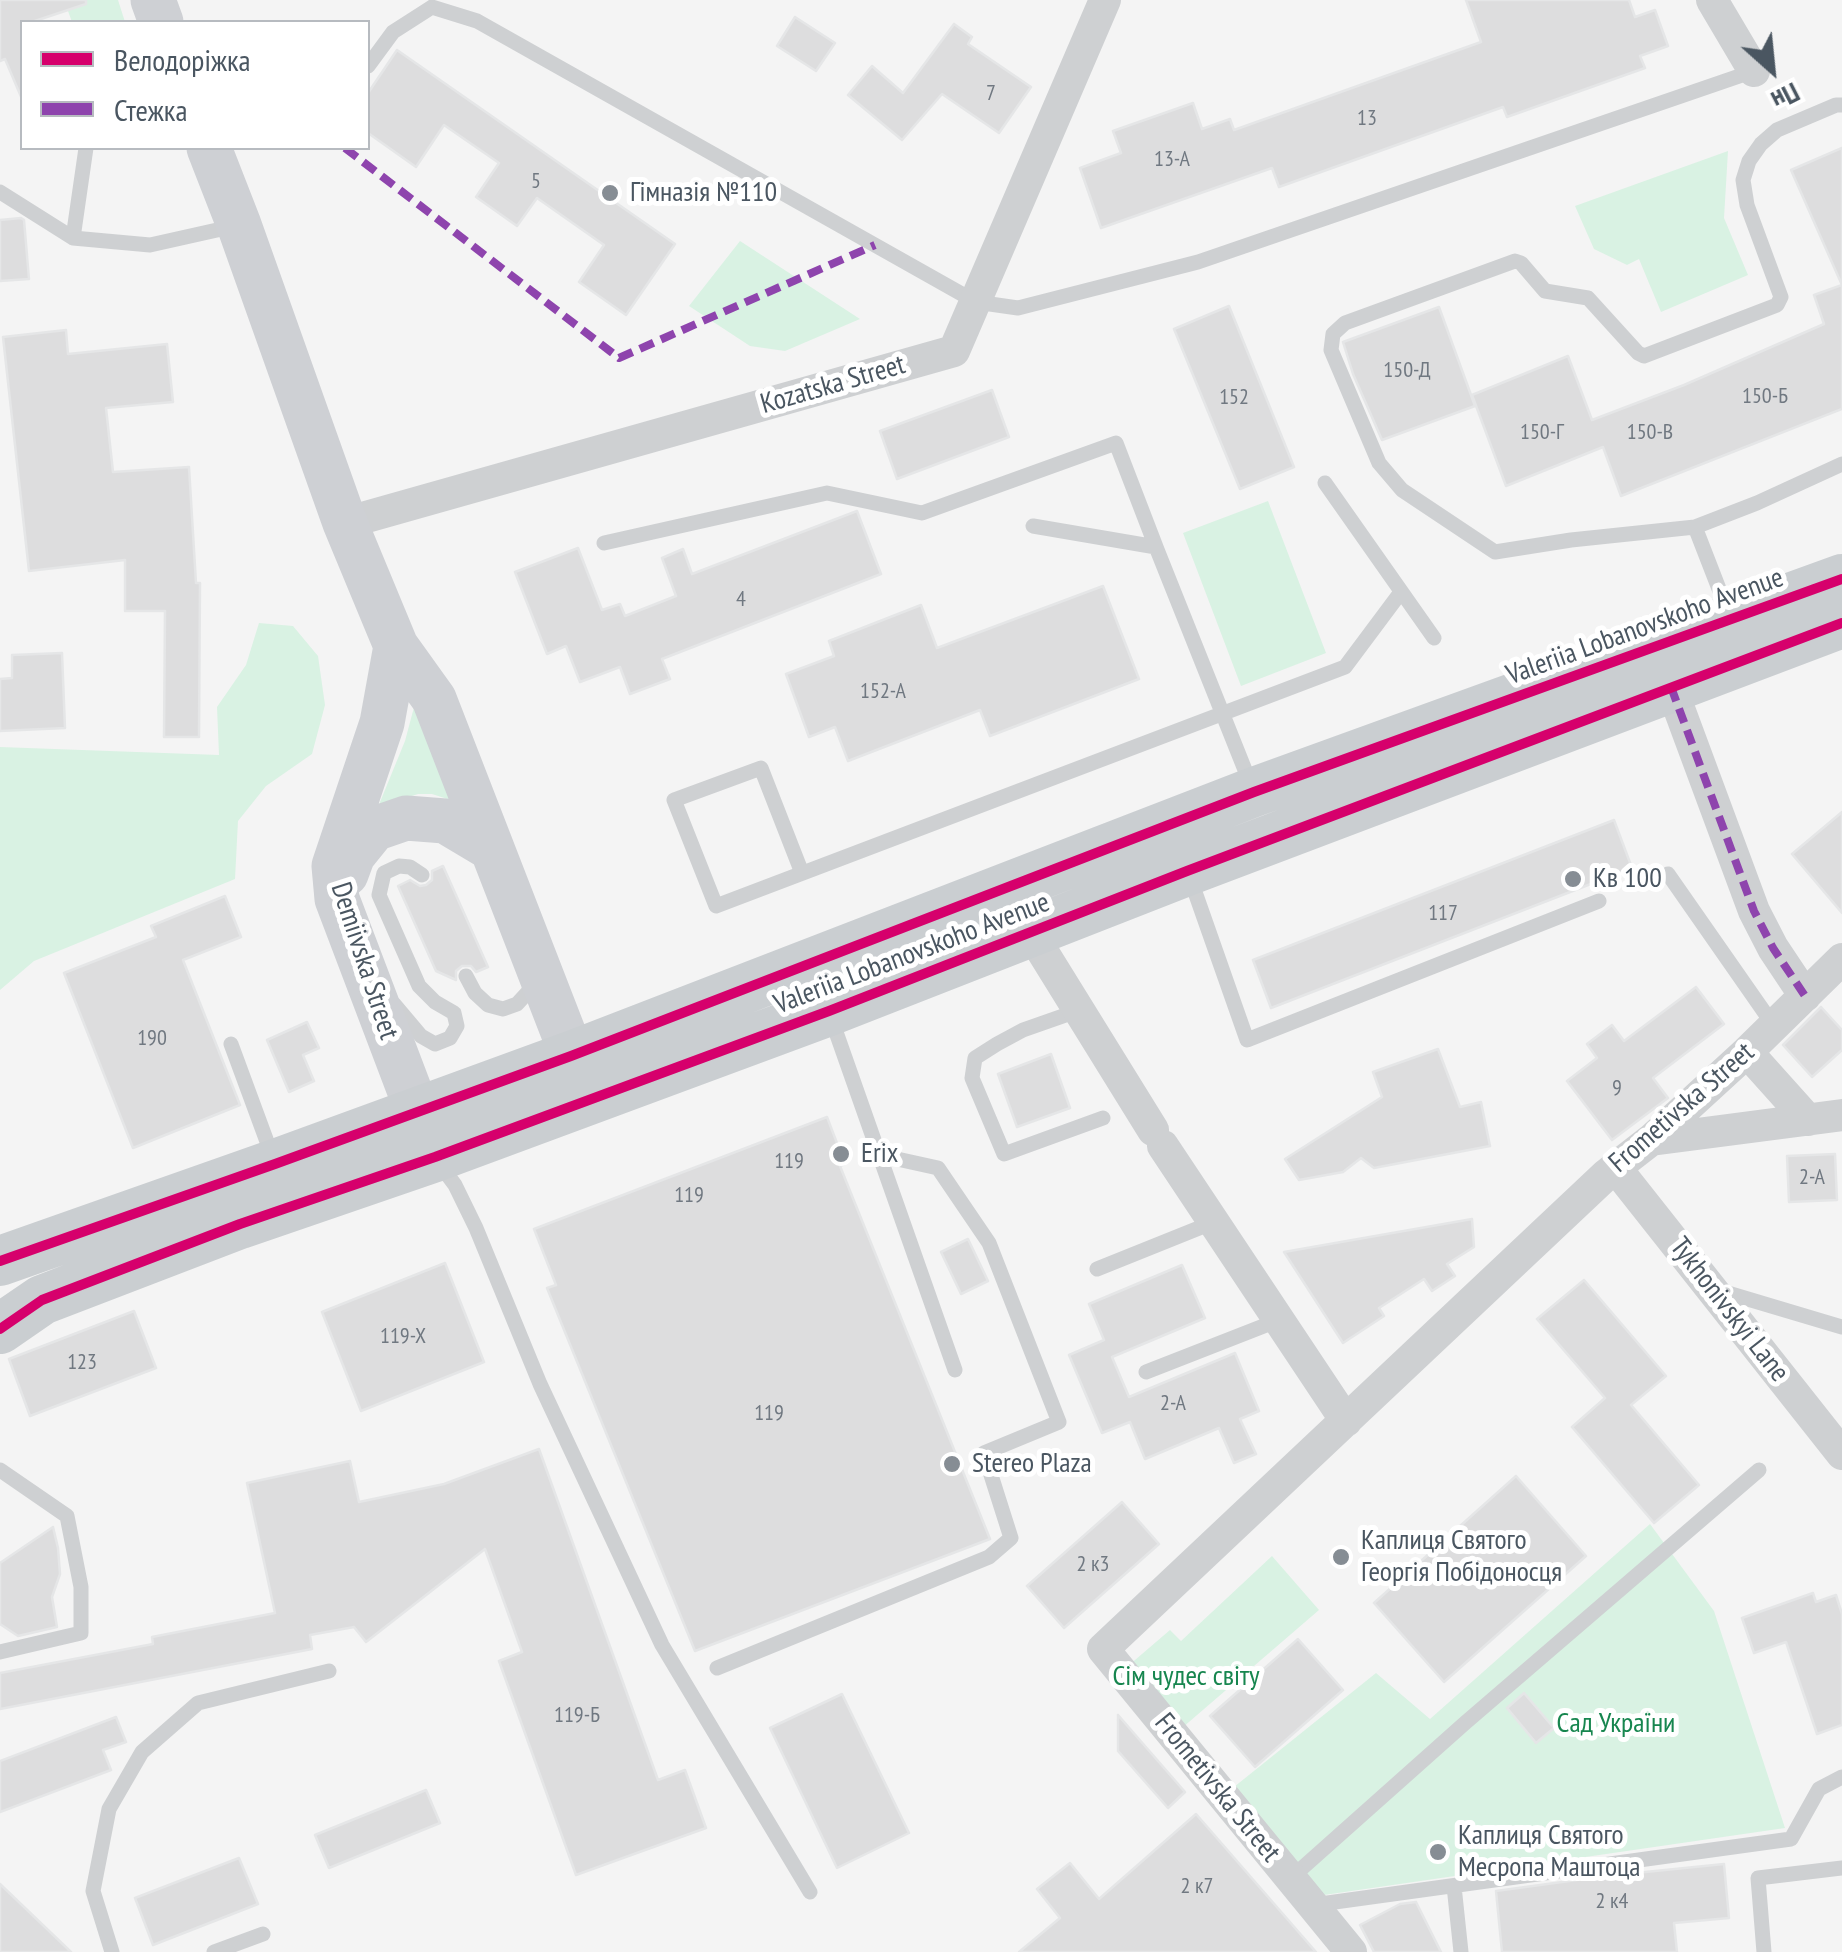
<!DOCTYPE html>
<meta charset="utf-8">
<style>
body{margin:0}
#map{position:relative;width:1842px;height:1952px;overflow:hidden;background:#f4f4f4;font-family:"PT Sans Narrow",sans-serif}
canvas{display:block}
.legend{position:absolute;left:20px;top:20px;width:350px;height:130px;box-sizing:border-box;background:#fff;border:2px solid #b7bbc0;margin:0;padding:12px 18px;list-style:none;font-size:30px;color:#4a5661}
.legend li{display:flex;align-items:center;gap:20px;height:50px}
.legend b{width:50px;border:2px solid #b7bbc0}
.north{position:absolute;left:1722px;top:20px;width:100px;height:100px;-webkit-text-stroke:8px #fff;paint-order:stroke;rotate:153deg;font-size:28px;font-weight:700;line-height:40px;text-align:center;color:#4a5661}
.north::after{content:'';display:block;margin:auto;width:35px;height:45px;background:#4a5661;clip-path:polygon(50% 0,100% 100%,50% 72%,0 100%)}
</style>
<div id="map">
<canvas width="1842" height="1952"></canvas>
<ul class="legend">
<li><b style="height:12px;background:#d6006c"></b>Велодоріжка</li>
<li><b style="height:12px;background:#8e44ad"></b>Стежка</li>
</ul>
<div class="north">Пн</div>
</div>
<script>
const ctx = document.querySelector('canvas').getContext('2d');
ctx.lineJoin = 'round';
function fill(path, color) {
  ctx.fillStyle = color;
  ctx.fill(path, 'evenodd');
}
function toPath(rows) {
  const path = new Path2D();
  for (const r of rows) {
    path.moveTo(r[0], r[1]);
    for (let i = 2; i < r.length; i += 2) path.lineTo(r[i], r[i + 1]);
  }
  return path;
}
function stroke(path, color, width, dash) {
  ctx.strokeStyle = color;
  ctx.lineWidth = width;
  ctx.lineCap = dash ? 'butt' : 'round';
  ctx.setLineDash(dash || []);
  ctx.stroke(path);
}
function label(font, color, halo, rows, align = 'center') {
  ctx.font = font + ' "PT Sans Narrow",sans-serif';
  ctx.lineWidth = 10;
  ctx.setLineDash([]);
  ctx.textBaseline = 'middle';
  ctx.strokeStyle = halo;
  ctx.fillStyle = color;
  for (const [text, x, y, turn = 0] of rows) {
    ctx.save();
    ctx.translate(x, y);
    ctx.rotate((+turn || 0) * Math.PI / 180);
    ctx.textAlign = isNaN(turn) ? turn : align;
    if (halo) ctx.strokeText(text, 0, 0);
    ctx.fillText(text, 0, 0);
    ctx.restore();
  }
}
fill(toPath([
 [64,0,118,0,125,22,72,22],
 [1728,151,1724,218,1748,275,1661,312,1639,259,1627,265,1594,249,1575,206],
 [740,241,860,319,785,351,750,346,689,306],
 [1268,501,1326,653,1241,686,1183,533],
 [259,623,293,626,318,656,325,705,312,754,266,786,238,821,235,879,34,961,0,990,0,747,219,755,217,707,246,665],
 [417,696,460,803,432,794,418,794,378,807,405,741],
 [1650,1524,1714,1611,1785,1828,1324,1895,1234,1787,1376,1673,1430,1719],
 [1272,1556,1319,1610,1182,1728,1128,1666,1170,1630,1181,1641]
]), '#d9f2e3');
const building = toPath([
 [0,0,86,0,86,4,32,22,22,22,22,99,5,59,0,61,0,0],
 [1466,0,1629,0,1635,17,1655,10,1668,46,1640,56,1645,68,1507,117,1503,107,1279,187,1272,168,1101,228,1080,168,1121,153,1113,131,1193,103,1202,129,1230,119,1234,130,1481,42,1466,0],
 [795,17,835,43,816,71,777,46,795,17],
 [954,24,972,37,968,44,1031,87,999,133,942,94,902,140,848,95,872,66,903,93,954,24],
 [397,50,675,244,626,315,579,282,604,245,537,198,517,226,476,197,499,163,444,125,416,167,368,133,368,93,397,50],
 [1842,148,1842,409,1621,496,1603,447,1506,486,1472,395,1568,356,1592,420,1684,385,1824,324,1814,295,1842,285,1791,170,1842,148],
 [21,218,24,220,29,279,0,281,0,220,21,218],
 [1229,306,1294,467,1240,489,1174,329,1229,306],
 [1439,307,1475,406,1382,440,1353,374,1343,342,1439,307],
 [66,330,68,354,167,344,173,402,106,408,113,472,189,467,196,583,200,583,199,737,164,737,165,611,125,611,125,560,29,571,3,337,66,330],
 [992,390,1009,437,897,479,880,431,992,390],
 [857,511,881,574,662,659,670,679,630,694,620,667,580,682,566,646,547,654,515,572,578,548,602,610,620,604,625,616,676,596,662,558,683,549,692,574,857,511],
 [1103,586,1139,679,990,736,980,710,848,761,835,727,809,737,786,674,834,656,829,641,921,605,937,648,1103,586],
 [62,653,65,728,0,731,0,679,12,678,12,655,62,653],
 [1842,812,1842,913,1792,854,1842,812],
 [1614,820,1632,868,1271,1008,1253,960,1614,820],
 [443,866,488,967,476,972,471,966,462,966,456,971,456,980,436,971,398,886,410,880,420,886,426,885,432,880,432,871,443,866],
 [225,896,241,937,183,960,240,1105,133,1148,64,973,156,937,151,926,225,896],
 [1696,987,1724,1024,1653,1078,1668,1098,1612,1140,1567,1081,1597,1058,1587,1044,1612,1025,1624,1041,1696,987],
 [1821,1007,1842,1030,1842,1050,1812,1077,1783,1045,1821,1007],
 [307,1022,319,1048,303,1055,314,1081,289,1092,267,1040,307,1022],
 [1438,1049,1460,1107,1481,1102,1490,1146,1374,1168,1361,1158,1343,1172,1299,1180,1285,1159,1382,1097,1373,1072,1438,1049],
 [1051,1054,1070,1108,1017,1127,998,1074,1051,1054],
 [827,1117,845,1164,840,1166,990,1539,695,1651,547,1288,556,1285,534,1229,827,1117],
 [1835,1154,1837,1200,1789,1202,1787,1156,1835,1154],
 [1472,1219,1474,1247,1447,1264,1455,1276,1432,1291,1424,1279,1379,1308,1384,1316,1343,1343,1284,1252,1472,1219],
 [968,1239,988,1281,961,1294,941,1252,968,1239],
 [445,1263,484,1362,361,1411,322,1312,445,1263],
 [1182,1265,1205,1318,1112,1357,1129,1397,1235,1353,1259,1411,1240,1419,1256,1454,1234,1463,1219,1428,1145,1459,1130,1422,1102,1433,1069,1355,1104,1340,1089,1304,1182,1265],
 [1584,1280,1666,1376,1631,1405,1699,1485,1654,1523,1572,1427,1605,1398,1537,1319,1584,1280],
 [134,1311,156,1368,30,1416,9,1359,134,1311],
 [539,1449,658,1780,685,1770,706,1828,576,1875,499,1661,522,1652,485,1549,366,1642,354,1627,310,1635,312,1649,0,1709,0,1673,153,1644,152,1637,275,1613,247,1483,350,1461,359,1502,444,1484,539,1449],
 [1516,1476,1586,1556,1444,1682,1374,1603,1516,1476],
 [1122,1502,1159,1544,1064,1628,1027,1586,1122,1502],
 [53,1527,58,1548,60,1574,52,1597,57,1627,18,1636,0,1624,0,1563,53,1527],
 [1813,1593,1816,1602,1836,1595,1842,1614,1842,1725,1817,1734,1786,1642,1754,1653,1742,1618,1813,1593],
 [1298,1639,1343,1690,1255,1767,1210,1716,1298,1639],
 [1524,1693,1554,1728,1536,1743,1507,1708,1524,1693],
 [842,1694,909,1833,837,1868,770,1728,842,1694],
 [1118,1715,1185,1792,1168,1808,1118,1751,1118,1715],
 [116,1717,126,1742,103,1750,111,1770,0,1812,0,1761,116,1717],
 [426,1790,440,1823,329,1868,315,1835,426,1790],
 [1196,1814,1316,1952,1019,1952,1060,1918,1037,1889,1070,1863,1099,1899,1196,1814],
 [239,1858,258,1904,153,1945,135,1898,239,1858],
 [1724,1864,1729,1918,1674,1923,1677,1952,1502,1952,1496,1891,1606,1876,1724,1864],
 [0,1884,71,1952,0,1952,0,1884],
 [1416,1902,1441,1952,1374,1952,1360,1925,1400,1904,1416,1902]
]);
fill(building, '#ddddde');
stroke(building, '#e5e6e7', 2.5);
stroke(toPath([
 [368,66,393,32,432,7,477,21,976,302,1018,308,1198,262,1754,71],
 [1842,105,1836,105,1777,130,1761,144,1749,161,1743,180,1747,205,1781,297,1777,305,1644,356,1638,353,1588,298,1545,291,1521,263,1515,261,1345,323,1333,334,1331,350,1379,463,1402,490,1495,552,1571,540,1695,527,1757,503,1842,464],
 [0,192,73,238,150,245,235,226],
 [73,238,86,148],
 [1325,483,1434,638],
 [1033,526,1156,547,1251,785],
 [1695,527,1728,612],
 [604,543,827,493,922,513,1116,443,1156,547],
 [802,873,761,768,674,800,716,906,1345,667,1401,592],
 [1668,874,1774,1026],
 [1189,875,1247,1040,1599,901],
 [466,976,475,993,488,1005,503,1009,517,1004,528,992,533,981],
 [394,1004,421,1036,435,1044,450,1038,457,1026,454,1013,435,1002,419,986,379,895,384,873,399,866,410,867,422,875],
 [1080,1010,1023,1030,997,1044,975,1058,972,1078,1004,1154,1103,1118],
 [830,1015,955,1370],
 [231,1044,273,1158],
 [438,1162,455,1185,476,1228,540,1384,662,1645,810,1892],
 [1097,1269,1214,1222],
 [1721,1291,1842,1327],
 [1146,1372,1279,1320],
 [0,1470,67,1516,81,1587,81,1633,0,1652],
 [717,1668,989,1557,1011,1538,984,1453,1059,1422,989,1243,938,1168,879,1155],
 [1291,1878,1465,1723,1759,1470],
 [1454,1886,1461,1952],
 [1313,1905,1791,1839,1819,1789,1842,1777],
 [112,1952,93,1891,109,1809,142,1752,198,1703,329,1671],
 [214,1952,263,1934],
 [1764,1952,1758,1878,1842,1868]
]), '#ced0d2', 15);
stroke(toPath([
 [1712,0,1754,71],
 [345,523,954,351,1105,0],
 [1671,687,1754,911,1773,948,1805,996],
 [1031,933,1153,1130],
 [1747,1052,1808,1120],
 [1651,1140,1842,1115],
 [1163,1146,1346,1421],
 [1615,1167,1842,1454],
 [1351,1952,1103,1649,1606,1175,1651,1140,1747,1052,1842,959]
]), '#ced0d2', 32);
stroke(toPath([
 [153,0,161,22],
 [209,148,239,225,345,523,396,646,434,699,586,1091],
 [396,646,382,723,334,866,337,899,431,1147],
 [346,874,353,855,374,829,406,818,445,821,492,849]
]), '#ced0d4', 45);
stroke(toPath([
 [0,1261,275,1164,571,1056,1254,792,1842,579],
 [0,1329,42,1300,240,1224,435,1157,829,1011,1187,871,1842,623]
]), '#caced1', 50);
stroke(toPath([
 [345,148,619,358,875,245],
 [1671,687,1754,911,1773,948,1805,996]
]), '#8e44ad', 8, [15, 8]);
stroke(toPath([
 [0,1261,275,1164,571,1056,1254,792,1842,579],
 [0,1329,42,1300,240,1224,435,1157,829,1011,1187,871,1842,623]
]), '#d6006c', 10);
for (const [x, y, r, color] of [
 [610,193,10,"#868d94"],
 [1573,879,10,"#868d94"],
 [841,1154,10,"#868d94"],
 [952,1464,10,"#868d94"],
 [1341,1557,10,"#868d94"],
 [1438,1852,10,"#868d94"]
]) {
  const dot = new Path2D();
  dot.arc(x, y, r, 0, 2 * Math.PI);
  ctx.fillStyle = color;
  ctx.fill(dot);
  stroke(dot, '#fff', 4);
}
label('22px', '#707881', null, [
 ["7",991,94],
 ["13",1367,119],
 ["13-А",1172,160],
 ["5",536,182],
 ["150-Д",1407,371],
 ["150-Б",1765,397],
 ["152",1234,398],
 ["150-Г",1542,433],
 ["150-В",1650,433],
 ["4",741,600],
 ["152-А",883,692],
 ["117",1443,914],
 ["190",152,1039],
 ["9",1617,1089],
 ["119",789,1162],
 ["2-А",1812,1178],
 ["119",689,1196],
 ["119-Х",403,1337],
 ["123",82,1363],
 ["2-А",1173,1404],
 ["119",769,1414],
 ["2 к3",1093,1565],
 ["119-Б",577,1716],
 ["2 к7",1197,1887],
 ["2 к4",1612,1902]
]);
label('28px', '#4a5661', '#fff', [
 ["Гімназія №110",630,193],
 ["Кв 100",1593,879],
 ["Erix",861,1154],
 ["Stereo Plaza",972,1464],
 ["Каплиця Святого",1361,1541],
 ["Георгія Побідоносця",1361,1573],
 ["Каплиця Святого",1458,1836],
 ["Месропа Маштоца",1458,1868]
], 'left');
label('28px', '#4a5661', '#fff', [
 ["Kozatska Street",833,385,-16],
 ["Valeriia Lobanovskoho Avenue",1645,627,-20],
 ["Valeriia Lobanovskoho Avenue",912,954,-21],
 ["Demiivska Street",364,961,72],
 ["Frometivska Street",1682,1108,-41],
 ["Tykhonivskyi Lane",1729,1310,52],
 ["Frometivska Street",1217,1788,51]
]);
label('28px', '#17864f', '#fff', [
 ["Сім чудес світу",1186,1677],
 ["Сад України",1616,1724]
]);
</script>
